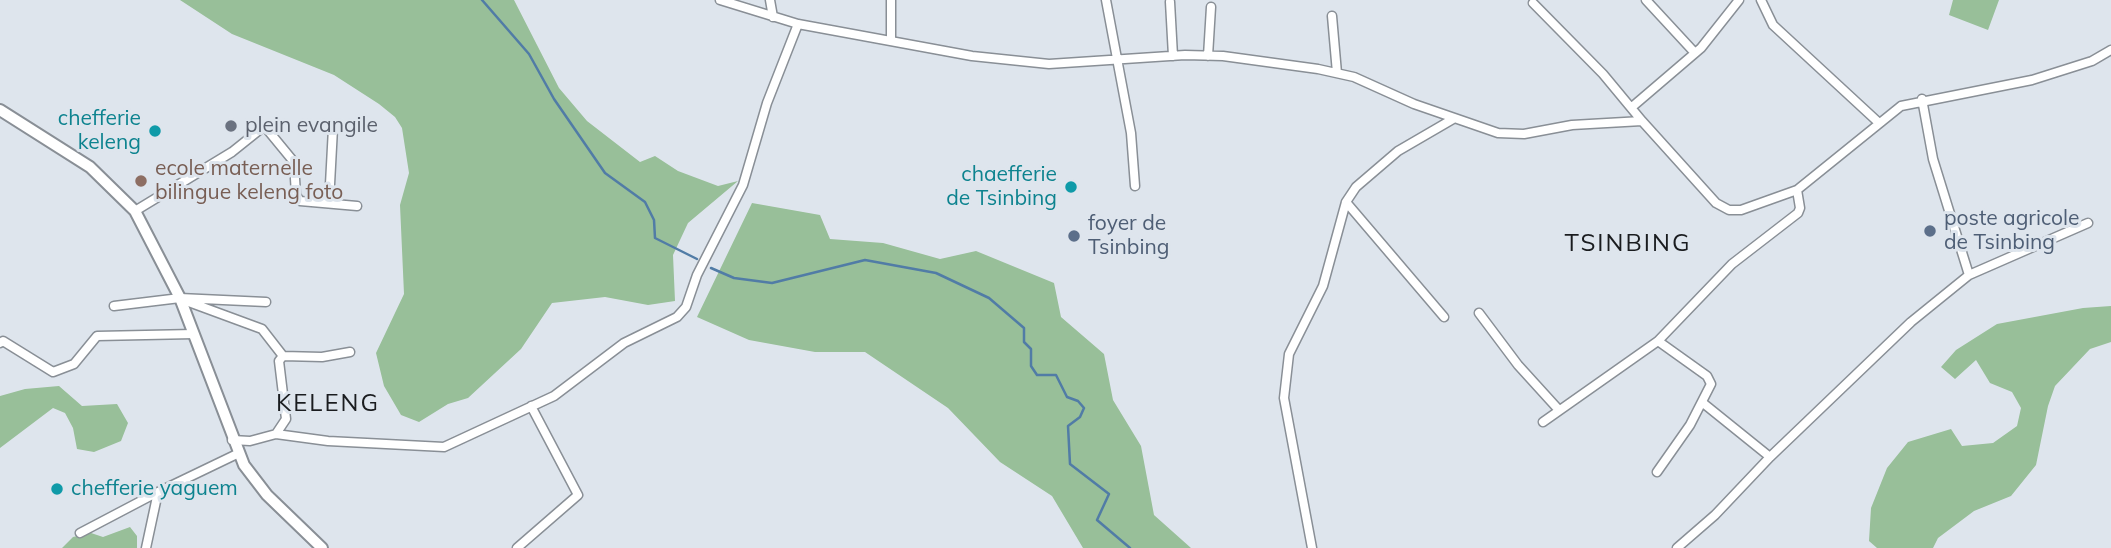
<!DOCTYPE html>
<style>
body{margin:0}
canvas{display:block;background:#dee5ed}
</style>
<canvas width="2111" height="548"></canvas>
<script>
const ctx = document.querySelector('canvas').getContext('2d');
ctx.lineJoin = 'round';
function fill(path, color) {
  ctx.fillStyle = color;
  ctx.fill(path, 'evenodd');
}
function toPath(rows) {
  const path = new Path2D();
  for (const r of rows) {
    path.moveTo(r[0], r[1]);
    for (let i = 2; i < r.length; i += 2) path.lineTo(r[i], r[i + 1]);
  }
  return path;
}
function stroke(path, color, width, dash) {
  ctx.strokeStyle = color;
  ctx.lineWidth = width;
  ctx.lineCap = dash ? 'butt' : 'round';
  ctx.setLineDash(dash || []);
  ctx.stroke(path);
}
function label(font, color, halo, rows, align = 'center') {
  ctx.font = font + ' Mulish,sans-serif';
  ctx.lineWidth = 6;
  ctx.setLineDash([]);
  ctx.textBaseline = 'middle';
  ctx.strokeStyle = halo;
  ctx.fillStyle = color;
  for (const [text, x, y, turn = 0] of rows) {
    ctx.save();
    ctx.translate(x, y);
    ctx.rotate((+turn || 0) * Math.PI / 180);
    ctx.textAlign = isNaN(turn) ? turn : align;
    if (halo) ctx.strokeText(text, 0, 0);
    ctx.fillText(text, 0, 0);
    ctx.restore();
  }
}
fill(toPath([
 [180,0,514,0,559,88,587,121,640,162,655,156,678,171,718,186,738,181,688,223,673,255,675,301,648,305,605,297,552,303,521,349,468,398,448,404,419,422,401,415,384,386,376,353,404,294,400,205,409,173,402,128,395,117,379,104,334,75,232,34],
 [1953,0,1999,0,1988,30,1949,15],
 [752,203,820,215,830,239,883,243,940,259,976,251,1054,283,1061,317,1104,354,1113,400,1141,446,1154,515,1191,548,1083,548,1052,496,1000,462,948,408,865,352,815,352,749,340,697,317],
 [2111,306,2111,342,2090,349,2055,386,2048,406,2036,465,2011,496,1974,511,1938,538,1933,548,1877,548,1869,541,1871,508,1887,468,1908,442,1951,429,1962,446,1993,443,2017,426,2021,408,2012,392,1990,383,1976,360,1955,379,1941,367,1956,350,1997,324,2083,308],
 [59,386,82,406,117,404,128,423,121,441,94,452,77,449,73,428,65,413,53,408,0,448,0,396,25,389],
 [130,527,137,536,137,548,62,548,73,537,91,533,103,537]
]), '#98bf99');
stroke(toPath([
 [482,0,529,54,554,99,605,173,645,202,654,220,655,238,697,259],
 [711,268,734,278,772,283,865,260,936,273,989,298,1024,328,1024,342,1031,349,1031,366,1037,375,1056,375,1067,397,1078,401,1084,408,1080,417,1068,426,1070,464,1109,494,1097,520,1130,548]
]), '#517ca6', 2.5);
const minor = toPath([
 [720,0,798,24,972,56,1049,64,1185,55,1223,56,1318,69,1354,77,1414,104,1498,133,1524,134,1572,125,1642,121,1716,203,1729,210,1741,210,1797,190,1901,106,2032,80,2092,61,2111,50],
 [770,0,773,17],
 [1106,0,1131,133,1135,186],
 [1646,0,1695,53],
 [1761,0,1773,25,1878,122],
 [1170,2,1173,56],
 [1533,3,1603,74,1642,121],
 [1332,16,1337,73],
 [891,39,891,0],
 [1208,56,1211,7],
 [1922,99,1933,159,1969,275,2088,223],
 [1632,107,1701,48,1739,0],
 [1346,202,1444,317],
 [329,203,333,128],
 [135,211,232,152,262,128,266,128,294,162,296,195,300,201,357,206],
 [186,301,262,329,283,356],
 [114,306,180,298,266,302],
 [1479,313,1518,365,1558,409],
 [0,343,3,341,53,372,74,364,97,336,194,334],
 [1703,403,1770,457],
 [1543,422,1658,341,1732,264,1798,213,1800,208,1797,190],
 [276,434,286,419,279,361,283,356,322,357,350,352],
 [232,440,250,441,276,434,328,441,444,447,554,396,624,343,677,317,686,307,697,275,743,185,767,103,798,24],
 [1657,472,1690,425,1711,384,1707,376,1658,341],
 [80,533,158,492],
 [146,548,158,492,237,454],
 [517,548,578,495,531,406],
 [1312,548,1284,398,1289,354,1323,286,1346,202,1356,187,1398,151,1453,119],
 [1677,548,1715,515,1770,457,1911,322,1969,275]
]);
const secondary = toPath([
 [0,110,90,167,135,211,180,298,244,465,267,495,322,548]
]);
stroke(minor, '#898f96', 11);
stroke(secondary, '#898f96', 14);
stroke(minor, '#fff', 8);
stroke(secondary, '#fff', 10);
for (const [x, y, r, color] of [
 [231,126,7,"#6b7280"],
 [155,131,7,"#0f9aa8"],
 [141,181,7,"#8d6e63"],
 [1071,187,7,"#0f9aa8"],
 [1930,231,7,"#5c6f8a"],
 [1074,236,7,"#5c6f8a"],
 [57,489,7,"#0f9aa8"]
]) {
  const dot = new Path2D();
  dot.arc(x, y, r, 0, 2 * Math.PI);
  ctx.fillStyle = color;
  ctx.fill(dot);
  stroke(dot, '#dee5ed', 2.5);
}
label('21px', '#0d838f', '#dee5ed', [
 ["chefferie",141,119],
 ["keleng",141,143],
 ["chaefferie",1057,175],
 ["de Tsinbing",1057,199],
 ["chefferie yaguem",71,489,"left"]
], 'right');
label('21px', '#5b616d', '#dee5ed', [
 ["plein evangile",245,126]
], 'left');
label('21px', '#785e54', '#dee5ed', [
 ["ecole maternelle",155,169],
 ["bilingue keleng foto",155,193]
], 'left');
label('21px', '#4e5e75', '#dee5ed', [
 ["poste agricole",1944,219],
 ["de Tsinbing",1944,243],
 ["foyer de",1088,224],
 ["Tsinbing",1088,248]
], 'left');
ctx.letterSpacing = '2px';
label('24px', '#1a1c1f', '#dee5ed', [
 ["TSINBING",1628,244],
 ["KELENG",328,404]
]);
ctx.letterSpacing = '0px';
</script>
